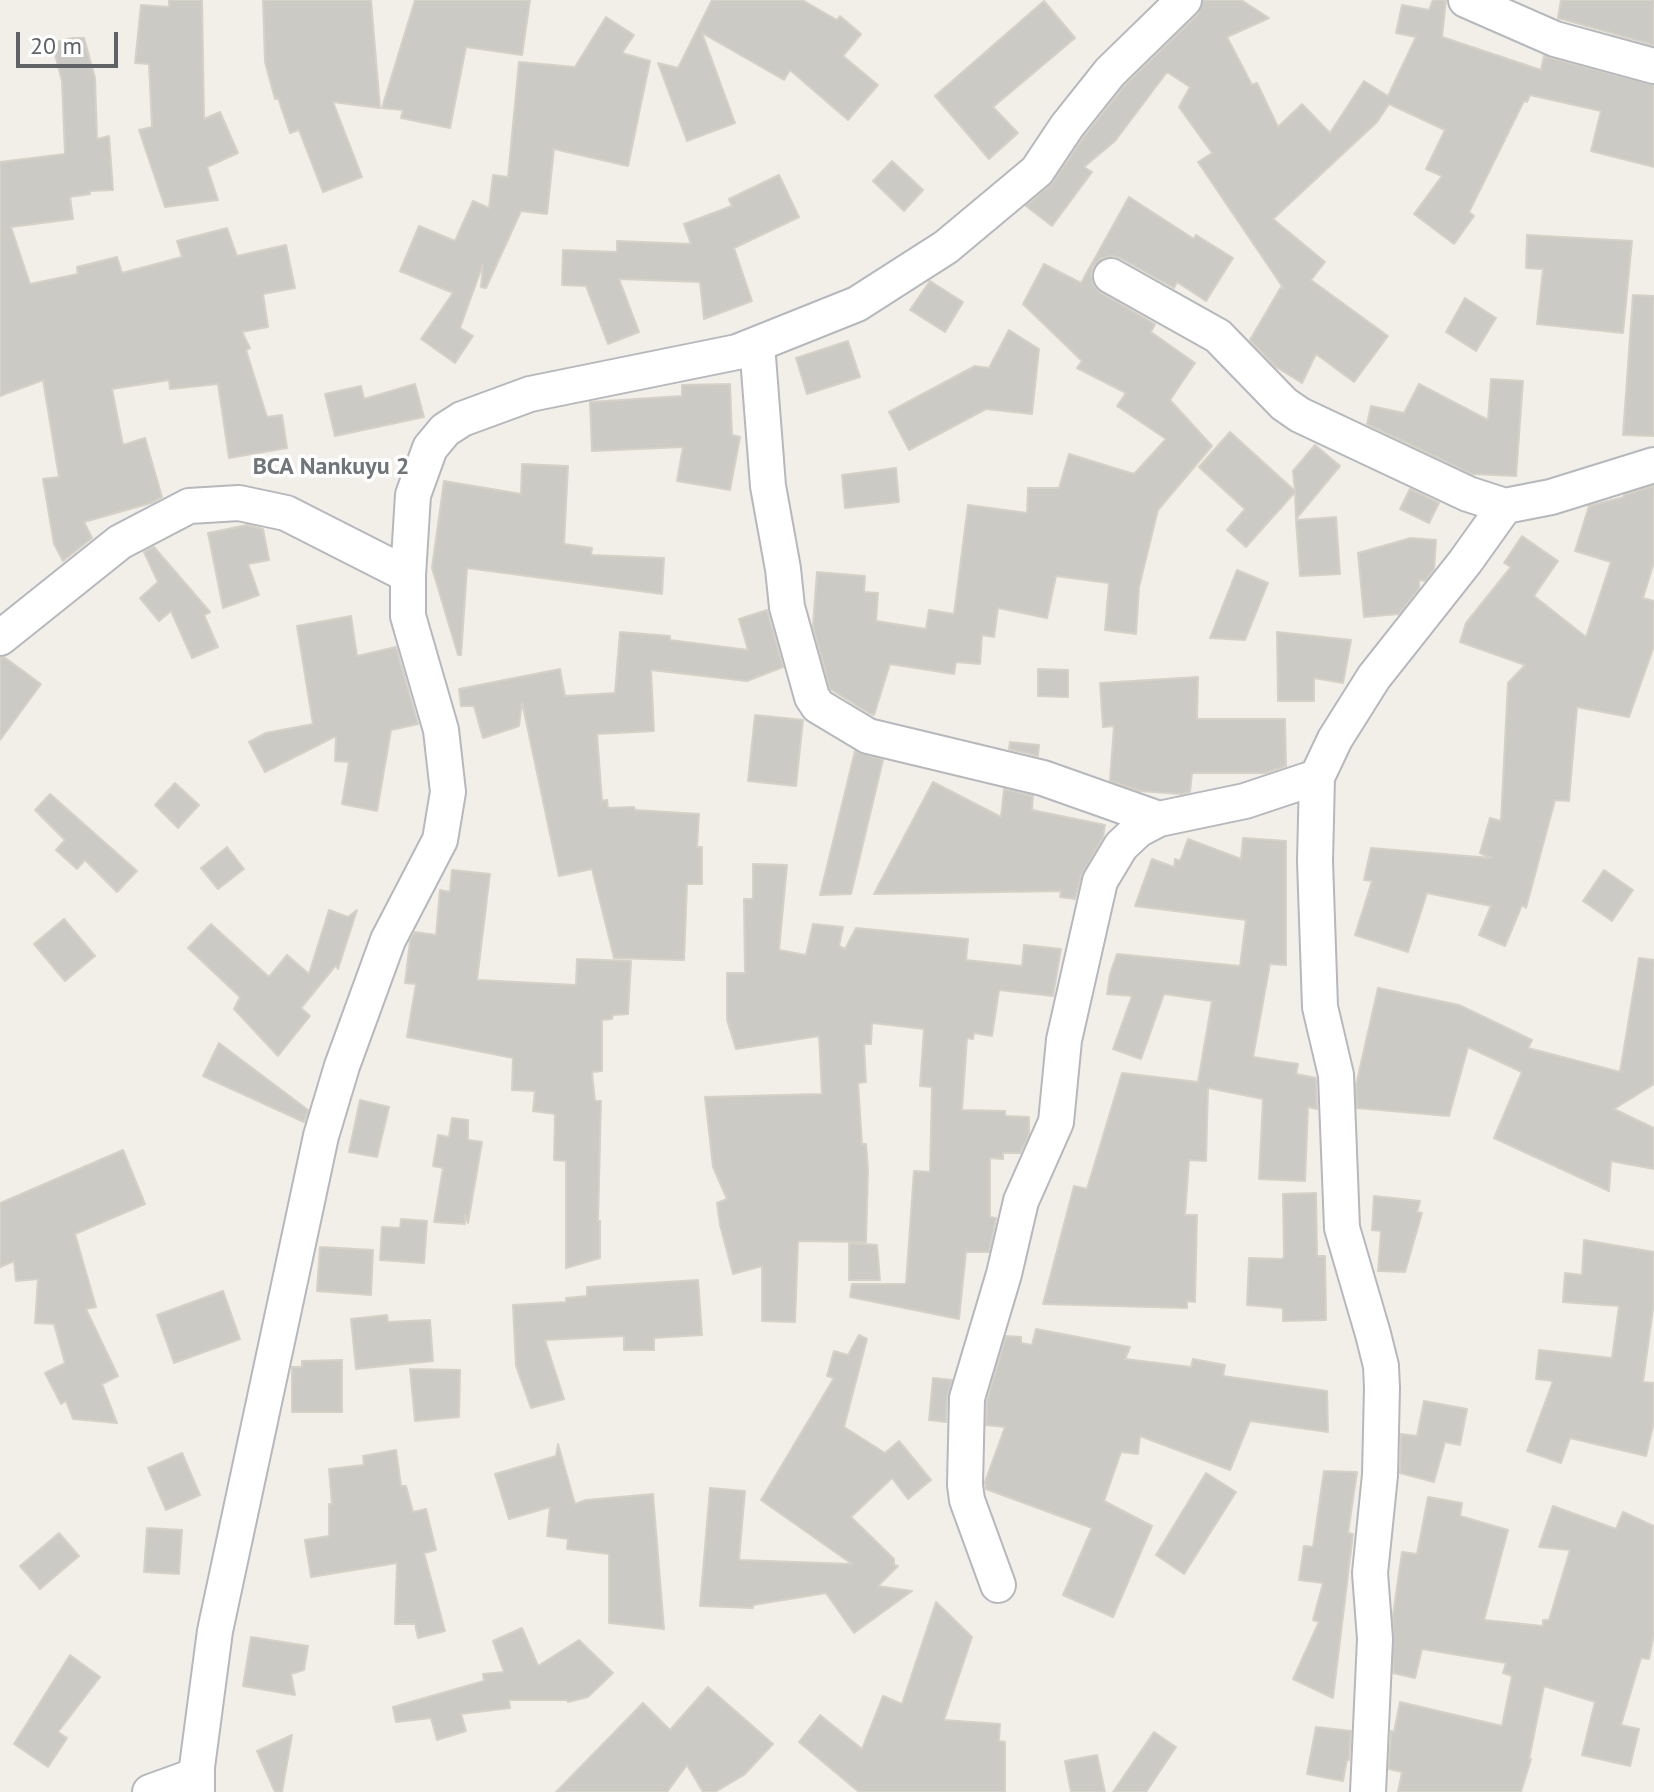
<!DOCTYPE html>
<style>
body{margin:0}
#map{position:relative;width:1654px;height:1792px;overflow:hidden;background:#f1efe8;font-family:"PT Sans",sans-serif}
canvas{display:block}
.scale{position:absolute;left:16px;top:32px;width:102px;height:36px;box-sizing:border-box;border:4px solid #5f6368;border-top:0;padding-left:10px;font-size:24px;line-height:28px;white-space:nowrap;color:#5f6368;-webkit-text-stroke:6px #fff;paint-order:stroke}
</style>
<div id="map">
<canvas width="1654" height="1792"></canvas>
<div class="scale">20 m</div>
</div>
<script>
const ctx = document.querySelector('canvas').getContext('2d');
ctx.lineJoin = 'round';
function fill(path, color) {
  ctx.fillStyle = color;
  ctx.fill(path, 'evenodd');
}
function toPath(rows) {
  const path = new Path2D();
  for (const r of rows) {
    path.moveTo(r[0], r[1]);
    for (let i = 2; i < r.length; i += 2) path.lineTo(r[i], r[i + 1]);
  }
  return path;
}
function stroke(path, color, width, dash) {
  ctx.strokeStyle = color;
  ctx.lineWidth = width;
  ctx.lineCap = dash ? 'butt' : 'round';
  ctx.setLineDash(dash || []);
  ctx.stroke(path);
}
function label(font, color, halo, rows, align = 'center') {
  ctx.font = font + ' "PT Sans",sans-serif';
  ctx.lineWidth = 7;
  ctx.setLineDash([]);
  ctx.textBaseline = 'middle';
  ctx.strokeStyle = halo;
  ctx.fillStyle = color;
  for (const [text, x, y, turn = 0] of rows) {
    ctx.save();
    ctx.translate(x, y);
    ctx.rotate((+turn || 0) * Math.PI / 180);
    ctx.textAlign = isNaN(turn) ? turn : align;
    if (halo) ctx.strokeText(text, 0, 0);
    ctx.fillText(text, 0, 0);
    ctx.restore();
  }
}
const building = toPath([
 [169,0,202,0,204,119,220,112,238,153,207,167,218,200,165,207,139,130,152,127,149,64,135,63,141,5,169,7,169,0],
 [263,0,371,0,380,108,333,102,362,177,323,192,299,130,290,133,278,98,275,99,265,62,263,0],
 [415,0,530,0,522,55,466,47,450,128,401,118,403,110,382,108,415,0],
 [712,0,802,0,837,20,840,16,861,34,843,56,878,85,848,120,790,70,784,80,702,33,735,123,687,141,658,63,678,68,712,0],
 [1203,0,1241,0,1269,18,1227,37,1252,85,1257,83,1278,127,1302,104,1330,133,1364,81,1388,96,1416,37,1396,33,1402,5,1429,10,1433,0,1446,0,1442,37,1541,70,1544,56,1654,85,1654,167,1591,151,1601,111,1530,95,1527,102,1524,101,1469,212,1474,216,1454,244,1414,214,1442,176,1426,169,1445,130,1389,104,1377,122,1273,219,1325,262,1311,280,1388,336,1354,382,1316,354,1302,383,1276,367,1250,340,1281,287,1284,289,1198,162,1212,153,1179,107,1190,87,1167,72,1115,141,1084,167,1092,172,1052,226,1026,206,1053,182,1083,138,1125,85,1198,14,1203,0],
 [1561,0,1654,0,1654,45,1558,18,1561,0],
 [1044,1,1075,38,993,107,1018,133,989,159,935,96,1044,1],
 [606,17,634,35,622,53,650,61,628,166,554,149,547,214,521,211,486,288,481,287,483,264,460,328,473,336,455,363,421,339,453,293,400,271,419,226,455,241,473,201,489,208,493,175,508,177,519,62,575,67,606,17],
 [73,38,84,38,95,78,97,139,109,136,113,190,90,191,90,194,70,197,73,219,11,227,30,284,78,274,77,267,117,257,122,273,182,257,177,241,227,228,237,256,286,245,295,288,263,294,268,327,242,332,250,348,246,350,267,417,282,415,287,448,229,458,218,384,170,389,169,380,112,389,123,445,145,438,162,497,151,503,84,522,92,538,63,561,54,544,43,479,59,477,43,380,0,396,0,162,65,154,62,81,52,43,73,38],
 [892,161,923,190,904,211,873,181,892,161],
 [779,175,799,217,734,248,752,301,704,319,700,282,619,279,639,332,608,344,586,286,562,285,563,250,617,252,617,241,691,244,684,224,732,206,729,199,779,175],
 [1129,197,1194,239,1196,235,1233,258,1206,301,1177,282,1174,288,1120,258,1112,256,1102,258,1093,267,1091,275,1094,286,1101,293,1155,324,1151,332,1195,363,1170,400,1212,446,1158,510,1139,587,1136,634,1105,630,1109,583,1056,576,1047,618,998,608,994,637,982,635,980,664,956,662,954,674,890,664,874,715,869,713,830,689,813,626,817,572,865,576,864,592,878,593,876,621,926,629,929,610,954,614,968,505,1027,513,1028,488,1059,488,1069,454,1134,474,1166,439,1117,406,1126,393,1077,368,1082,361,1023,304,1044,264,1081,283,1129,197],
 [1527,235,1632,241,1623,333,1537,324,1543,269,1526,268,1527,235],
 [930,281,963,302,945,332,910,310,930,281],
 [1633,295,1654,296,1654,436,1623,435,1633,295],
 [1465,298,1496,318,1476,351,1446,332,1465,298],
 [1009,330,1039,349,1032,414,986,409,909,450,889,412,975,366,989,368,1009,330],
 [848,341,860,377,807,394,796,358,848,341],
 [1491,379,1523,381,1516,476,1472,474,1367,424,1371,406,1404,413,1419,384,1488,420,1491,379],
 [415,384,424,417,335,436,325,394,361,386,364,399,415,384],
 [730,384,732,435,740,437,730,490,677,481,683,447,592,451,590,402,682,396,682,385,730,384],
 [1230,432,1295,491,1293,471,1315,445,1340,466,1296,519,1295,492,1246,547,1227,530,1245,509,1199,467,1230,432],
 [522,464,568,466,564,544,592,548,591,555,664,558,662,594,467,568,461,655,458,655,432,568,444,481,521,494,522,464],
 [896,468,899,502,845,508,842,475,896,468],
 [1654,486,1654,562,1643,598,1654,601,1654,646,1629,717,1577,707,1569,801,1555,800,1526,908,1522,905,1505,946,1479,935,1491,906,1427,893,1408,952,1355,935,1372,881,1364,880,1371,848,1491,858,1480,853,1490,818,1501,821,1508,683,1525,665,1460,642,1466,623,1511,567,1504,563,1522,536,1558,561,1534,596,1586,637,1611,562,1575,551,1589,506,1624,497,1624,495,1654,486],
 [1410,489,1439,503,1429,523,1400,509,1410,489],
 [1336,517,1340,574,1300,576,1296,520,1336,517],
 [247,525,263,529,269,560,248,564,259,595,223,608,208,533,247,525],
 [1411,538,1436,540,1434,569,1425,581,1419,580,1419,588,1399,614,1364,617,1358,553,1411,538],
 [154,547,210,612,204,615,218,647,192,658,171,611,159,621,140,598,158,582,144,552,154,547],
 [1237,570,1268,583,1245,640,1210,638,1237,570],
 [767,610,783,667,747,681,651,670,654,731,597,734,602,801,607,800,608,808,634,807,635,810,699,814,697,847,702,847,702,884,687,884,684,960,614,958,592,869,559,876,522,702,519,726,483,738,474,706,461,706,459,689,560,669,565,696,615,693,620,632,670,636,670,640,748,650,739,619,767,610],
 [351,616,357,656,396,647,418,724,391,730,377,811,342,804,349,762,335,761,336,736,265,772,249,742,266,733,313,724,297,626,351,616],
 [1277,632,1351,640,1343,683,1314,678,1314,701,1278,701,1277,632],
 [4,657,41,684,0,740,0,658,4,657],
 [1038,669,1068,670,1068,697,1038,696,1038,669],
 [1198,677,1197,719,1285,719,1286,766,1265,773,1192,773,1190,792,1181,794,1140,791,1110,781,1114,726,1103,727,1100,683,1198,677],
 [755,715,803,720,796,786,748,781,755,715],
 [1010,742,1039,745,1038,756,1009,749,1010,742],
 [855,751,883,760,851,894,820,895,855,751],
 [933,782,1001,817,1004,789,1033,796,1032,810,1105,825,1103,837,1081,876,1075,899,1060,897,1061,891,874,894,933,782],
 [175,783,199,805,178,828,155,805,175,783],
 [50,794,137,871,117,892,85,860,77,869,56,850,65,840,35,810,50,794],
 [1243,838,1286,841,1286,965,1270,964,1253,1057,1298,1064,1296,1074,1316,1078,1317,1109,1308,1107,1305,1181,1259,1179,1263,1099,1208,1088,1206,1161,1189,1160,1185,1215,1197,1215,1195,1302,1187,1301,1187,1308,1043,1304,1074,1186,1087,1189,1122,1073,1198,1082,1212,1001,1164,994,1141,1059,1113,1049,1132,996,1107,994,1110,974,1117,954,1240,966,1246,920,1135,906,1152,859,1174,867,1175,859,1180,861,1188,839,1241,859,1243,838],
 [227,847,244,869,218,889,201,868,227,847],
 [753,864,787,865,779,950,806,955,813,924,843,927,839,946,845,949,856,928,968,939,966,960,1022,966,1024,945,1061,949,1053,996,999,990,992,1036,974,1033,973,1039,967,1038,962,1110,1005,1111,1005,1116,1029,1117,1029,1135,1020,1153,1003,1153,1003,1159,990,1158,990,1217,996,1218,989,1252,966,1252,959,1319,850,1297,852,1284,906,1284,914,1171,930,1172,932,1087,920,1086,924,1029,872,1023,871,1044,864,1044,866,1082,858,1083,862,1144,866,1144,868,1169,866,1242,798,1241,795,1322,762,1321,762,1266,733,1274,720,1225,717,1203,727,1199,713,1167,705,1097,822,1094,819,1036,736,1049,727,1020,727,973,745,973,744,899,753,899,753,864],
 [452,870,490,874,477,980,576,985,577,959,631,961,628,1014,613,1015,612,1019,602,1020,602,1071,592,1072,595,1101,601,1101,598,1221,600,1221,600,1258,566,1268,566,1161,554,1160,555,1114,533,1111,535,1091,512,1090,513,1058,407,1037,416,984,405,983,410,941,415,932,436,935,440,890,450,892,452,870],
 [1604,870,1633,890,1612,921,1583,901,1604,870],
 [329,910,348,917,357,910,338,969,336,965,301,1008,310,1016,278,1056,234,1009,240,997,188,948,211,924,269,977,287,955,309,974,329,910],
 [64,919,95,956,65,981,34,944,64,919],
 [1639,958,1654,960,1654,1084,1614,1109,1654,1128,1654,1169,1611,1161,1609,1191,1494,1138,1522,1072,1468,1047,1449,1116,1357,1108,1356,1085,1378,988,1459,1005,1532,1040,1528,1048,1620,1072,1639,958],
 [219,1043,308,1110,304,1122,203,1076,219,1043],
 [360,1100,389,1107,377,1157,349,1152,360,1100],
 [452,1118,468,1120,468,1140,482,1142,468,1223,465,1215,465,1224,434,1222,443,1168,433,1166,438,1135,449,1137,452,1118],
 [123,1150,145,1204,75,1234,96,1307,86,1309,118,1376,102,1384,117,1423,73,1419,66,1401,61,1404,45,1373,65,1363,54,1324,35,1323,38,1279,16,1281,14,1261,0,1267,0,1203,123,1150],
 [1316,1193,1317,1256,1325,1256,1326,1320,1283,1321,1283,1308,1247,1305,1249,1258,1282,1259,1284,1257,1283,1194,1316,1193],
 [1374,1196,1420,1201,1417,1212,1422,1213,1405,1272,1378,1271,1381,1231,1372,1230,1374,1196],
 [401,1219,427,1221,424,1263,380,1260,382,1227,400,1228,401,1219],
 [1584,1240,1654,1252,1654,1302,1643,1382,1654,1383,1654,1422,1646,1456,1570,1438,1561,1463,1527,1451,1553,1381,1536,1379,1539,1350,1612,1358,1619,1306,1563,1302,1565,1273,1582,1275,1584,1240],
 [849,1243,877,1245,880,1280,849,1280,849,1243],
 [320,1247,373,1250,371,1295,317,1291,320,1247],
 [698,1280,702,1335,654,1338,654,1350,624,1350,624,1336,545,1340,564,1399,531,1408,516,1366,513,1305,566,1302,566,1298,587,1296,587,1287,698,1280],
 [223,1291,240,1339,174,1363,157,1315,223,1291],
 [387,1315,388,1322,430,1320,433,1361,356,1369,351,1319,387,1315],
 [1036,1329,1130,1347,1125,1359,1191,1367,1193,1359,1225,1365,1223,1376,1327,1391,1328,1432,1250,1421,1230,1470,1140,1436,1138,1454,1121,1452,1104,1501,1152,1526,1113,1617,1063,1595,1092,1528,986,1489,985,1482,1005,1427,986,1425,987,1401,1006,1336,1021,1337,1021,1343,1032,1345,1036,1329],
 [859,1335,867,1339,844,1427,885,1453,899,1441,931,1480,908,1499,892,1478,851,1517,894,1559,894,1565,898,1566,878,1586,912,1591,854,1633,826,1593,753,1605,753,1608,700,1606,710,1488,745,1491,739,1560,852,1564,761,1500,834,1378,827,1376,834,1351,848,1355,859,1335],
 [342,1360,342,1412,292,1412,292,1367,302,1367,302,1361,342,1360],
 [410,1369,460,1370,459,1417,415,1421,410,1369],
 [933,1378,952,1380,947,1397,946,1422,929,1420,933,1378],
 [1424,1401,1467,1409,1460,1445,1445,1442,1434,1482,1400,1473,1401,1434,1417,1436,1424,1401],
 [558,1444,575,1504,586,1500,653,1494,664,1629,609,1623,609,1554,567,1549,568,1539,547,1536,550,1507,509,1519,495,1474,556,1456,558,1444],
 [396,1450,401,1486,406,1486,413,1512,426,1509,436,1550,424,1553,445,1631,418,1638,415,1624,395,1624,397,1563,311,1577,305,1540,329,1536,329,1504,332,1504,329,1469,364,1465,363,1456,396,1450],
 [182,1453,200,1495,166,1510,148,1468,182,1453],
 [1324,1471,1357,1472,1348,1533,1353,1534,1333,1698,1293,1679,1319,1622,1313,1620,1323,1583,1299,1580,1304,1546,1313,1547,1324,1471],
 [1206,1473,1236,1492,1184,1574,1156,1555,1206,1473],
 [1428,1497,1462,1503,1460,1516,1508,1530,1484,1620,1543,1626,1543,1620,1549,1620,1570,1550,1539,1547,1553,1506,1616,1529,1623,1512,1654,1526,1654,1634,1649,1659,1641,1658,1621,1725,1639,1729,1630,1766,1582,1755,1595,1702,1544,1686,1529,1759,1531,1759,1521,1792,1398,1792,1402,1772,1389,1769,1391,1731,1394,1732,1400,1702,1502,1726,1512,1676,1503,1673,1506,1663,1422,1649,1415,1678,1393,1673,1393,1615,1402,1552,1417,1554,1428,1497],
 [147,1528,182,1530,179,1574,144,1572,147,1528],
 [59,1533,79,1556,40,1589,20,1566,59,1533],
 [936,1602,972,1637,944,1720,1000,1724,999,1741,1005,1742,1005,1792,859,1792,799,1742,820,1715,862,1749,883,1696,902,1704,936,1602],
 [522,1628,538,1666,579,1640,613,1673,588,1697,568,1702,567,1700,509,1700,510,1708,461,1714,466,1731,437,1740,431,1718,396,1722,393,1707,484,1681,483,1674,504,1672,493,1641,522,1628],
 [251,1637,308,1646,304,1670,291,1674,295,1695,243,1686,251,1637],
 [70,1655,100,1677,58,1732,67,1738,48,1767,14,1744,70,1655],
 [708,1687,773,1744,744,1775,715,1792,703,1792,687,1765,667,1792,556,1792,643,1703,670,1730,708,1687],
 [1316,1727,1351,1731,1349,1760,1347,1760,1343,1781,1307,1774,1316,1727],
 [1154,1732,1176,1747,1146,1792,1113,1792,1154,1732],
 [292,1735,282,1792,275,1792,257,1751,292,1735],
 [1097,1755,1105,1792,1071,1792,1065,1761,1097,1755]
]);
fill(building, '#cccac5');
stroke(building, '#d6d1c6', 2);
const street = toPath([
 [1466,0,1555,39,1654,66],
 [1111,276,1218,336,1284,404,1300,415,1468,494,1505,506,1551,497,1654,465],
 [757,344,768,486,783,569,787,607,812,697,818,706,868,736,1043,778,1159,819],
 [0,638,120,542,189,506,239,503,286,513,408,575],
 [998,1585,967,1500,965,1485,967,1398,1004,1274,1021,1201,1056,1122,1064,1040,1100,881,1121,846,1138,830,1159,819,1245,801,1317,777],
 [150,1792,197,1775],
 [197,1792,197,1767,215,1631,321,1136,342,1066,388,940,440,840,448,792,441,730,408,616,408,575,413,495,430,448,445,430,462,419,530,394,737,352,857,304,946,247,1037,171,1067,126,1110,72,1184,0],
 [1368,1792,1375,1639,1370,1573,1380,1475,1382,1388,1381,1366,1373,1334,1342,1228,1336,1075,1320,1007,1315,861,1317,777,1335,739,1374,677,1465,562,1505,506]
]);
stroke(street, '#b5b8bc', 38);
stroke(street, '#fff', 34);
label('bold 24px', '#70757a', '#fff', [
 ["BCA Nankuyu 2",331,467]
]);
</script>
